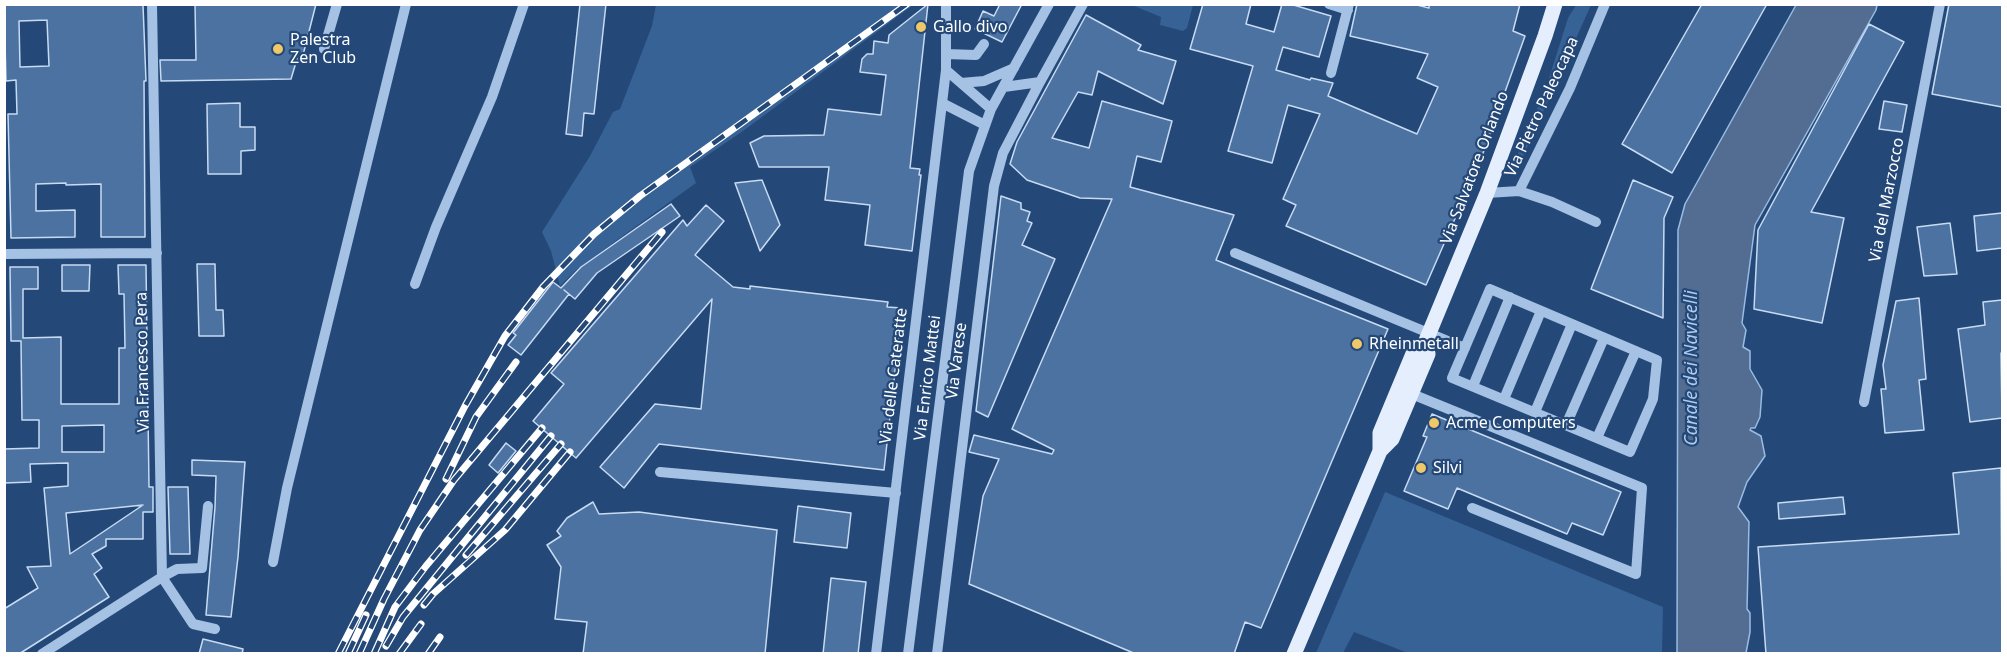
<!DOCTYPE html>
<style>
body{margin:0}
#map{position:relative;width:2007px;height:658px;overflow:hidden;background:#244978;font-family:"Noto Sans",sans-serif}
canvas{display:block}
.frame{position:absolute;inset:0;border:6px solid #fff;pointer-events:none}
</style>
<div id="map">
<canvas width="2007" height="658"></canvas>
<div class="frame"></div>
</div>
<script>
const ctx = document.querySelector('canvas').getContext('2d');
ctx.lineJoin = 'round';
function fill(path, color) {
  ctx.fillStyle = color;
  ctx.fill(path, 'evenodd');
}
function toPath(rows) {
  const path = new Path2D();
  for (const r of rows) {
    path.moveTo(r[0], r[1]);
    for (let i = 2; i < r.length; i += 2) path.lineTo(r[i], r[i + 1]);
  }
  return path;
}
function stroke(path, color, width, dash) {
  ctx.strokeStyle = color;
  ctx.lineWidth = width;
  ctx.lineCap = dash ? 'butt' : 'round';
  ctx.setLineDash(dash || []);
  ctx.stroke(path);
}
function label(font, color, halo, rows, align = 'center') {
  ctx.font = font + ' "Noto Sans",sans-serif';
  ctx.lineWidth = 4.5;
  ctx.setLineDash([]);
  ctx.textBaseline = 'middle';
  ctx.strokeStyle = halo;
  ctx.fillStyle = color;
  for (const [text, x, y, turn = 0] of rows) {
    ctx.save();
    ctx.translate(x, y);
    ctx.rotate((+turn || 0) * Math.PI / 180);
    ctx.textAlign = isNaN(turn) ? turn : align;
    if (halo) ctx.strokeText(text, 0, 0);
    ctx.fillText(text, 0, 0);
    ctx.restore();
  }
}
fill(toPath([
 [656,5,913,5,743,131,690,167,696,183,577,269,560,286,551,251,542,232,590,156,613,112,620,109,652,26],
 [1132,5,1193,5,1187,28,1183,31,1160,25,1161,17],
 [1576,5,1591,5,1517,170,1512,168,1546,88,1568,18],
 [1385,492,1663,607,1662,653,1408,653,1354,632,1343,653,1316,653]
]), '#376296');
const water = toPath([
 [1796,5,1877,5,1876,10,1755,225,1742,323,1746,330,1743,347,1750,351,1750,369,1762,390,1760,417,1755,428,1751,428,1750,430,1761,436,1765,456,1747,482,1738,507,1749,522,1747,609,1750,613,1750,632,1746,653,1677,653,1678,230,1685,204,1796,5]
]);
fill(water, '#526d91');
stroke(water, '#99bce5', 1.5);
const building = toPath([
 [4,4,143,5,146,81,144,81,145,237,101,237,101,184,66,185,66,183,36,184,36,211,75,210,75,237,11,238,8,114,17,114,16,80,6,81,4,4],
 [47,20,49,66,20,67,19,21,47,20],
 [195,4,316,4,302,59,297,59,291,79,161,81,160,60,196,60,195,4],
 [580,4,606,4,594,114,584,113,582,136,566,134,580,4],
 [928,4,910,168,920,169,919,175,921,175,912,251,865,245,870,205,825,200,829,167,759,167,750,143,764,136,824,135,828,109,881,115,886,75,860,72,862,59,867,54,873,54,874,41,888,43,889,35,928,4],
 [1000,4,1022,4,1002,42,975,29,983,11,994,16,1000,4],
 [1203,4,1251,4,1246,24,1274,32,1282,4,1290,4,1331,16,1319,57,1283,47,1276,70,1310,80,1311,78,1333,83,1328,96,1417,134,1438,87,1417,78,1428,54,1350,36,1357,4,1413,4,1429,8,1429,4,1520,4,1513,31,1525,36,1481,159,1426,285,1286,226,1296,205,1283,199,1320,114,1288,105,1272,163,1228,151,1253,66,1190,49,1203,4],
 [1702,4,1767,4,1672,173,1622,144,1702,4],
 [1949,4,2002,4,2002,107,1932,94,1949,4],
 [1086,15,1141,45,1138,50,1176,61,1163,104,1098,71,1092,95,1078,92,1052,138,1089,148,1102,101,1172,121,1161,162,1137,156,1130,187,1234,215,1216,260,1388,329,1261,628,1245,622,1234,654,1136,654,969,584,983,496,999,459,969,452,974,435,1052,454,1054,450,1012,429,1112,199,1080,198,1027,180,1010,164,1017,142,1086,15],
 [1869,24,1904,42,1811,212,1844,218,1822,323,1754,309,1758,230,1869,24],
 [1884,101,1907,105,1902,132,1879,129,1884,101],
 [240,103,240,127,255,127,255,150,241,151,241,174,208,174,207,104,240,103],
 [762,180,780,225,760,251,735,183,762,180],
 [1633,180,1673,197,1664,218,1663,318,1591,289,1633,180],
 [1001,196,1021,203,1021,209,1030,212,1027,221,1032,223,1022,245,1055,259,988,417,976,411,1001,196],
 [671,204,680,216,597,273,575,299,564,290,569,294,521,355,508,345,516,335,513,333,553,282,561,288,581,267,671,204],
 [706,205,724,221,695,255,733,287,750,289,750,286,888,302,887,307,902,308,884,470,659,444,624,488,600,467,655,404,701,409,712,299,576,458,533,421,564,384,551,373,683,220,687,226,706,205],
 [2002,213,2002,248,1977,251,1974,216,2002,213],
 [1950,223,1957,274,1924,276,1917,227,1950,223],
 [197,264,215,264,216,310,223,310,224,336,199,336,197,264],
 [62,265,90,265,89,291,62,291,62,265],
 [118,265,146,265,149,487,153,487,153,512,143,512,143,539,106,539,106,546,92,554,102,568,94,574,109,597,19,654,4,654,4,609,38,588,27,567,51,566,44,488,68,486,68,463,30,464,31,482,4,483,4,449,39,448,39,420,22,420,21,341,11,341,10,267,38,267,38,289,23,289,23,338,61,337,61,404,119,404,119,348,125,348,124,294,119,294,118,265],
 [104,425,104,452,62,452,62,426,104,425],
 [143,505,94,538,70,554,66,513,143,505],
 [1919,298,1926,379,1919,380,1924,430,1885,433,1881,389,1886,389,1883,365,1896,301,1919,298],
 [2002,300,2002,353,2001,353,2002,418,1970,422,1958,329,1985,325,1983,302,2002,300],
 [1432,414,1621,492,1603,535,1572,523,1567,534,1457,488,1448,509,1404,491,1427,437,1423,436,1432,414],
 [506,443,516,451,498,473,489,465,506,443],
 [192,460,245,462,238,557,231,617,206,615,215,507,216,476,192,475,192,460],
 [2001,468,2002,654,1766,654,1758,547,1959,534,1953,473,2001,468],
 [168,487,188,487,190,554,170,554,168,487],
 [1843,497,1845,514,1779,519,1778,503,1843,497],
 [593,502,599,514,639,512,777,530,765,654,583,654,587,622,555,619,561,567,547,545,561,536,557,531,567,518,593,502],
 [798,506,851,513,847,548,794,542,798,506],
 [831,578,866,582,858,654,823,654,831,578],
 [203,639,243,649,242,654,199,654,203,639]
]);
fill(building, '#4c72a2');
stroke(building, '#c8dbf3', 1.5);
stroke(toPath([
 [1329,4,1348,10],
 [324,49,337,4],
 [946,54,976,55,984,44],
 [946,70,991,109],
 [1331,73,1349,4],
 [961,83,984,81,1014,68],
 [1004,87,1040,82,1083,4],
 [942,103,985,125],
 [1519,191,1552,202,1596,222],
 [1487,193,1519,191,1570,88,1605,4],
 [1235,253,1465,348],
 [4,254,157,253],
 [415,284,436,227,492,97,524,4],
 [1490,289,1657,360,1653,399,1630,452,1452,378,1490,289],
 [1473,386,1510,297],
 [1407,392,1642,488,1636,574,1472,508],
 [1504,399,1541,311],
 [1864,402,1940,4],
 [1535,412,1572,324],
 [1566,425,1604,338],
 [1597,438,1636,351],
 [660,472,896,493],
 [208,506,202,568,177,569,162,577,193,624,215,629],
 [273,562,287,488,406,4],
 [42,654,162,577,152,4],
 [876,654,946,70,946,4],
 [908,654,969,171,991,109,1049,4],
 [937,654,994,186,1003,153,1040,82]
]), '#a5c1e4', 10);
stroke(toPath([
 [1380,451,1380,433,1415,349,1425,343,1487,193,1545,36,1555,4],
 [1294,654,1380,451,1392,439,1428,354,1425,343]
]), '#e5eefc', 15);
const rail = toPath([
 [446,479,476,417,516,362],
 [466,555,561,444],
 [424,605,433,594,505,530,570,452],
 [386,646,403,617,551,436],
 [338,654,465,406,505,336,543,287,594,234,640,196,907,4],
 [348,654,366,615],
 [359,654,384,599,420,530,454,480,662,232],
 [374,654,395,607,426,566,542,428],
 [399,654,421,624],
 [428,654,440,637]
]);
stroke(rail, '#fff', 7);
stroke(rail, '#244978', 4.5, [14]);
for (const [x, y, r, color] of [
 [921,27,6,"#eec869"],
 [278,49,6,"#eec869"],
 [1357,344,6,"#eec869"],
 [1434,423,6,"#eec869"],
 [1421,468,6,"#eec869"]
]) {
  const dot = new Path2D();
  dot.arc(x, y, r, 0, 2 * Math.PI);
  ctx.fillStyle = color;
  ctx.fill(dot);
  stroke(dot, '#244978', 2);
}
label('16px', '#fff', '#244978', [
 ["Gallo divo",933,27],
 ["Palestra",290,40],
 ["Zen Club",290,58],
 ["Rheinmetall",1369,344],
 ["Acme Computers",1446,423],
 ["Silvi",1433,468]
], 'left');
label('16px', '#fff', '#244978', [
 ["Via Pietro Paleocapa",1542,107,-65],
 ["Via Salvatore Orlando",1475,168,-69],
 ["Via del Marzocco",1887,200,-79],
 ["Via Varese",957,361,-83],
 ["Via Francesco Pera",143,362,-91],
 ["Via delle Cateratte",894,376,-83],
 ["Via Enrico Mattei",928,378,-83]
]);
label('italic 18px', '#b0cbec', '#244978', [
 ["Canale dei Navicelli",1692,368,-90]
]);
</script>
